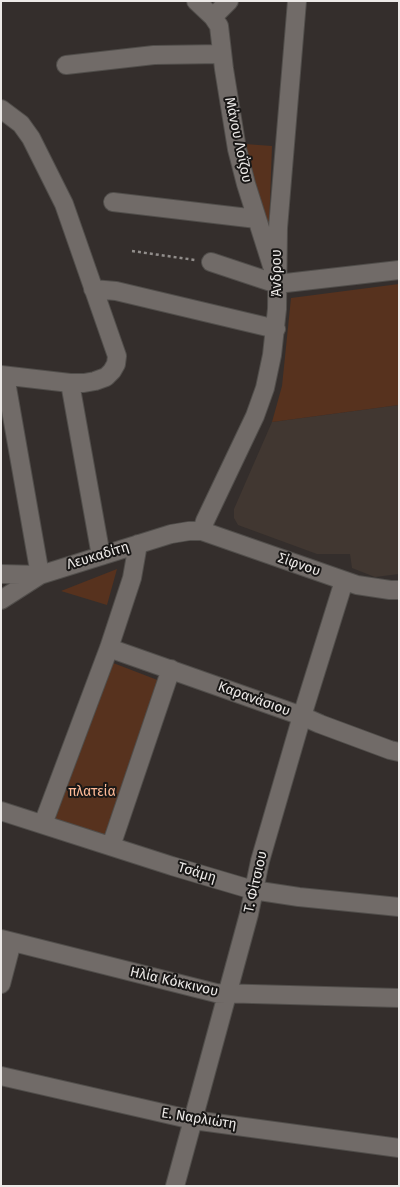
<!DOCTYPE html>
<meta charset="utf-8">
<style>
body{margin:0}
#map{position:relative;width:400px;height:1187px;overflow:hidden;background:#342e2c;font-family:"Fira Sans",sans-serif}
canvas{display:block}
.frame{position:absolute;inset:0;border:2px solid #ece9e7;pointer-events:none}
</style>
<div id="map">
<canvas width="400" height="1187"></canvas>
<div class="frame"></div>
</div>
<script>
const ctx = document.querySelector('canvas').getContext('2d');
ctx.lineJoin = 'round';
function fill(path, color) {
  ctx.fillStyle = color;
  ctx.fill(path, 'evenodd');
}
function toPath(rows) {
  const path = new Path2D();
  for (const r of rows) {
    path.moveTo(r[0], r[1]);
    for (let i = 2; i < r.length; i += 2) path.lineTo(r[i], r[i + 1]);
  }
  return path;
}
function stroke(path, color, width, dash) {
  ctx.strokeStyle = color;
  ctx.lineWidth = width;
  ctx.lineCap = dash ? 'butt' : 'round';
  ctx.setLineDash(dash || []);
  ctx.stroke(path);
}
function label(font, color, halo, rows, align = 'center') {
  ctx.font = font + ' "Fira Sans",sans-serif';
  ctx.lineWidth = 4;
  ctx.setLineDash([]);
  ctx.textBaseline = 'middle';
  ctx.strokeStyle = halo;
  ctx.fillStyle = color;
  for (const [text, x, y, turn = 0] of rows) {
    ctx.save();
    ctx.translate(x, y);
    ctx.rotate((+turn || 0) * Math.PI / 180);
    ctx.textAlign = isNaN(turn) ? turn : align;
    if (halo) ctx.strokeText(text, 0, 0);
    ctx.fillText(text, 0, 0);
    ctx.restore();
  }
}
fill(toPath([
 [399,405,399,574,375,577,352,568,350,554,317,554,238,525,234,518,234,509,272,422]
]), '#413731');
fill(toPath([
 [245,144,272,146,269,227,264,228],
 [399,284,399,405,272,422,282,386,291,298],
 [117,569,107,605,61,591],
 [108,661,160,681,106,836,52,819]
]), '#57321e');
const minor = toPath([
 [196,1,213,17,219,26,224,69,237,149,246,184,272,266],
 [213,17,229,1],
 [66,65,154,55,222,54],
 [1,109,21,124,31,138,64,204,117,356,116,364,112,371,106,377,95,381,84,383,70,383,1,375],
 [113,202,257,219],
 [211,262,277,284,399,270],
 [93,289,116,291,276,329],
 [5,376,40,575],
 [70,383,101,556],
 [202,531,205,521,255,416,265,388,272,355,277,309,278,228,297,1],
 [1,574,40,575],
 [1,600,40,575,171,534,189,531,202,531,357,585,390,590,399,590],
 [109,648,302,716,320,724,390,750,399,752],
 [1,811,172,866,253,890,299,897,399,907],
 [43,824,109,648,132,578,138,544],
 [111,846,171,669],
 [1,939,216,993,399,998],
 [1,984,12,942],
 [1,1076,193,1120,399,1148],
 [175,1186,249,914,260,861,302,716,344,581]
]);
stroke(minor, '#514e4b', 20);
stroke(toPath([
 [132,251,195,260]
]), '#918d8b', 2.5, [3, 3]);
stroke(minor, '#716b68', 18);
label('14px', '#ece9e7', '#191716', [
 ["Μάνου Λοΐζου",238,140,78],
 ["Άνδρου",277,273,-90],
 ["Λευκαδίτη",98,556,-17],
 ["Σίφνου",299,565,19],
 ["Καρανάσιου",254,699,20],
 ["Τσάμη",197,873,17],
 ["Τ. Φίτσιου",256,882,-77],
 ["Ηλία Κόκκινου",174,982,13],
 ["Ε. Ναρλιώτη",199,1119,9]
]);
label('14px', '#feba97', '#191716', [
 ["πλατεία",92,792]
]);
</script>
